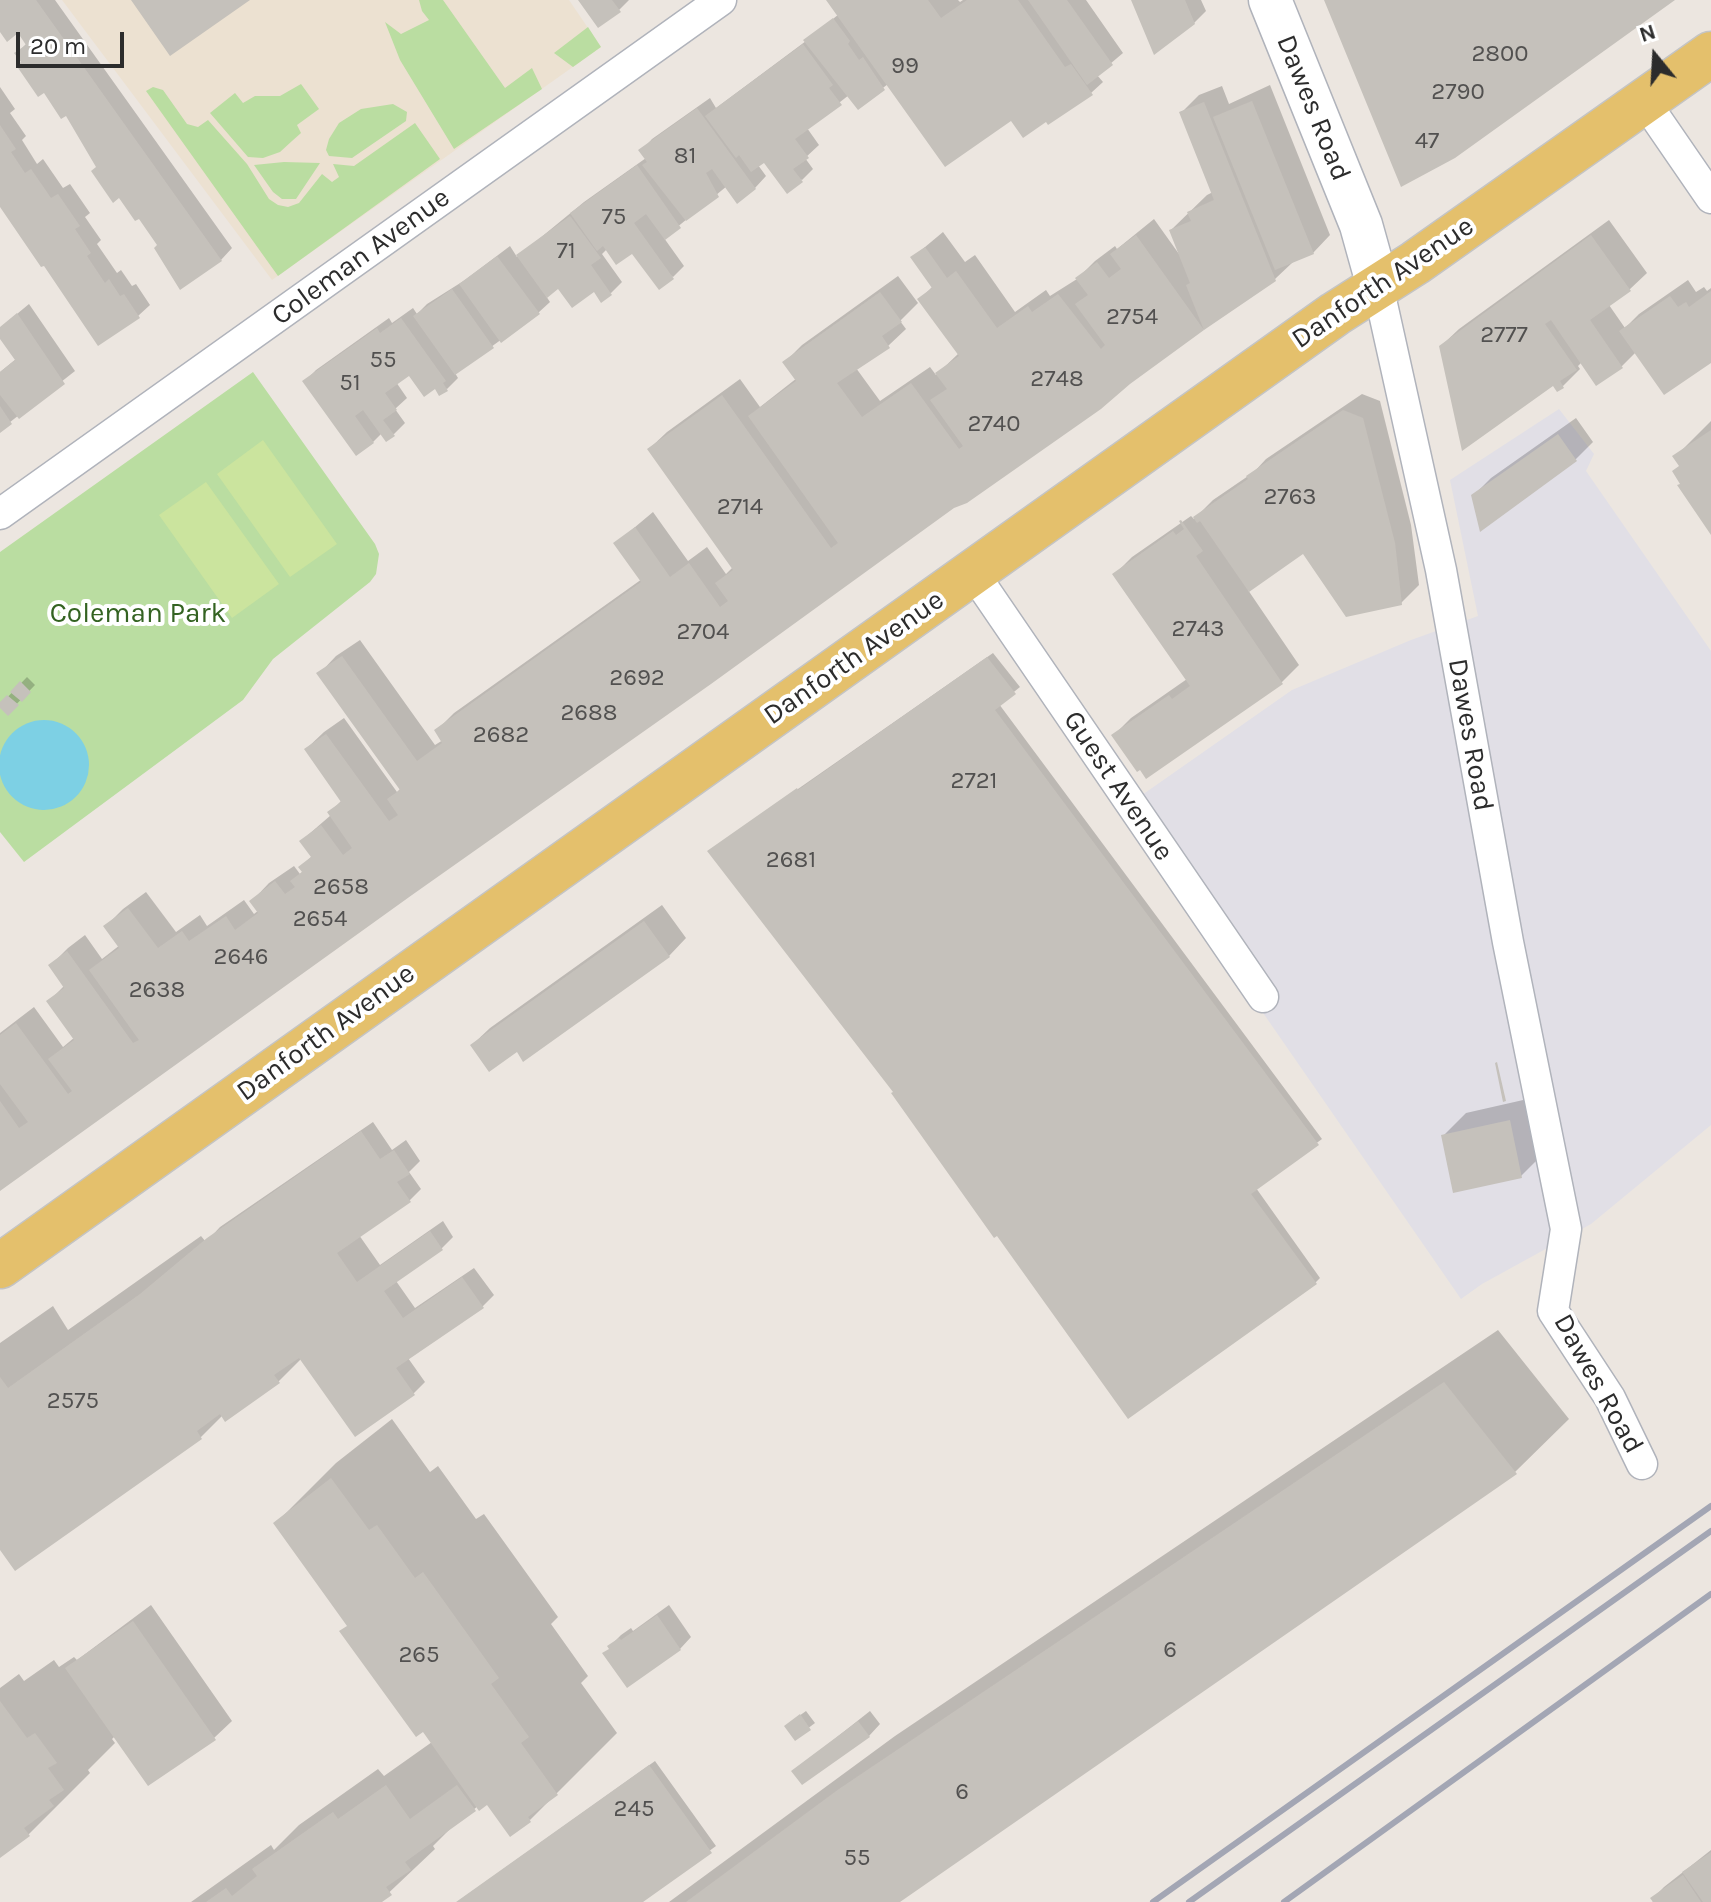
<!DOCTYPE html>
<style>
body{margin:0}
#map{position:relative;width:1711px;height:1902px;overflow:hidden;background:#ece6e0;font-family:Karla,sans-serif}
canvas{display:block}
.north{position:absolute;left:1615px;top:16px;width:80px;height:80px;-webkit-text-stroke:6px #fff;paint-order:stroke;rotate:342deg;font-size:22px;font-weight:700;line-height:32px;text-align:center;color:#2c2c2c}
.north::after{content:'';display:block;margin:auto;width:28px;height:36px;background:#2c2c2c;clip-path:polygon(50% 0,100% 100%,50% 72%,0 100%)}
.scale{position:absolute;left:16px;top:32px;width:108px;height:36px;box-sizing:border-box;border:4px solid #2c2c2c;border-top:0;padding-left:10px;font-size:24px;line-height:28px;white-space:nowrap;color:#2c2c2c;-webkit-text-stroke:6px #fff;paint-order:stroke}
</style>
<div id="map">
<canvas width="1711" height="1902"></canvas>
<div class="north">N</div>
<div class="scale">20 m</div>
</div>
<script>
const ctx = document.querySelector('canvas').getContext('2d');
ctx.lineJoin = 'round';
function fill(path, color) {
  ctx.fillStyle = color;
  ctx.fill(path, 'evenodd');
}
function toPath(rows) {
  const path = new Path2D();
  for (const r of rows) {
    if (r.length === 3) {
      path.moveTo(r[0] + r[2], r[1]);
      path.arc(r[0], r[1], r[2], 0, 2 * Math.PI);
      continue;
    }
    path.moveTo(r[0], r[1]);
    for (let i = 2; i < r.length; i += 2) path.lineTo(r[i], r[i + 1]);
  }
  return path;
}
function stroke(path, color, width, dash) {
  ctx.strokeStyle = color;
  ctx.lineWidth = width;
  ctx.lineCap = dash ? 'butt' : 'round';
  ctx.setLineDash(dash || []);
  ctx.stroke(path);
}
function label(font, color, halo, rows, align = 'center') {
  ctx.font = font + ' Karla,sans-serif';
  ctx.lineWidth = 8;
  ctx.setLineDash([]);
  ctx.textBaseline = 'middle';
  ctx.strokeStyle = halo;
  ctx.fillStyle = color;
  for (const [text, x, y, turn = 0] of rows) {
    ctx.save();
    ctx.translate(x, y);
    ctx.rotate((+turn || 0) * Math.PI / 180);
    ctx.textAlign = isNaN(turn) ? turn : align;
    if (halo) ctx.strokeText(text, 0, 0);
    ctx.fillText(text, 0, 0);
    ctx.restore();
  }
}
fill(toPath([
 [1559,409,1594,454,1586,471,1711,651,1711,1125,1591,1224,1482,1284,1461,1299,1122,809,1292,690,1411,640,1478,616,1450,480]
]), '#e1dfe6');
fill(toPath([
 [62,0,569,0,601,47,272,280]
]), '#ece1d1');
fill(toPath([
 [419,0,443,0,505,88,532,68,542,89,454,149,400,60,385,22,401,34,429,20,422,11],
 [588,27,601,47,573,67,554,53],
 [301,84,319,109,297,125,301,133,292,141,280,152,263,158,248,157,210,113,235,93,243,103,255,96,280,96],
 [153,87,163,90,187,124,198,127,208,120,247,164,269,199,278,205,288,207,299,203,322,174,332,182,339,177,333,164,354,166,415,123,440,159,278,276,146,91],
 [393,104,407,112,406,121,352,158,329,156,326,150,329,139,339,123,361,109],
 [284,162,320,163,296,199,282,199,273,192,254,165],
 [253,372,375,544,379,554,376,574,370,582,273,659,243,700,24,862,0,832,0,552]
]), '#badda1');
fill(toPath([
 [263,440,337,544,290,577,217,474],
 [206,482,279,584,232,618,159,515]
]), '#cbe49e');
fill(toPath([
 [44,765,45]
]), '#7dd0e4');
fill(toPath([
 [0,0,55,0,232,248,221,260,98,167,66,113,17,53,27,43,19,31,0,29],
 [581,0,629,0,619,10],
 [830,0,958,0,960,2,963,0,1086,0,1123,53,1097,75,1103,82,1091,93,1046,119,1012,118,888,84,858,107,849,95,807,128,819,145,805,158,813,169,802,180,764,160,758,165,766,176,755,188,727,186,664,238,684,266,673,277,633,251,607,249,602,254,622,282,611,293,559,286,546,296,550,302,538,313,455,373,458,378,447,389,435,386,409,373,396,382,407,398,395,409,405,423,394,434,382,433,373,442,305,381,316,370,389,318,392,323,413,308,417,314,427,304,465,280,510,246,517,257,584,202,646,158,641,151,652,139,710,98,716,108,806,41,839,14],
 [1133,0,1201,0,1206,11,1194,23],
 [1270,85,1330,235,1313,253,1293,262,1275,279,953,506,0,1188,0,1033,34,1007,63,1047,75,1037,49,1001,65,985,50,966,68,948,85,935,102,959,120,945,106,926,123,909,146,892,176,932,200,915,207,926,244,900,254,914,259,910,252,901,269,883,294,866,300,874,303,871,301,867,312,856,301,841,331,815,330,812,342,800,306,749,324,732,344,718,397,792,401,788,319,674,336,656,360,640,435,745,443,740,436,731,454,713,642,579,616,543,653,512,688,561,707,547,726,574,733,567,649,449,667,432,740,379,760,407,797,378,785,362,802,345,898,276,918,303,900,321,906,329,888,346,856,368,880,401,930,367,936,375,959,353,920,299,933,286,913,257,943,232,965,262,975,255,1015,312,1046,290,1050,296,1077,279,1095,261,1115,246,1117,249,1154,219,1179,254,1171,230,1207,195,1213,192,1181,113,1199,95,1222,86,1229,104],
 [0,87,15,109,10,113,26,136,22,140,37,164,43,159,63,188,70,184,90,213,85,217,101,240,97,244,117,273,121,270,132,286,136,284,150,305,138,316,45,263,0,205],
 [1609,220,1647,273,1629,290,1609,305,1625,328,1639,314,1688,280,1696,292,1704,287,1707,291,1711,288,1711,360,1636,352,1622,366,1597,383,1582,362,1578,366,1580,369,1563,386,1441,346,1459,329],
 [29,304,75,371,0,430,0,372,16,359,0,335,0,328],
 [1362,394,1380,401,1411,525,1419,585,1401,603,1304,552,1248,590,1299,665,1282,682,1146,776,1114,735,1131,718,1187,679,1115,574,1132,557,1191,516,1194,519,1213,500,1254,472,1266,459],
 [1576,418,1593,442,1576,459,1473,496,1491,478],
 [1711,421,1711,531,1675,457],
 [993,653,1020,687,999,704,1322,1139,1256,1188,1320,1278,1315,1283,896,1092,709,851],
 [27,677,35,685,8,713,0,705],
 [662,905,686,938,669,956,517,1049,472,1045,490,1028],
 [1532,1098,1544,1153,1521,1176,1443,1136,1466,1113],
 [373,1122,392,1150,406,1140,420,1161,409,1172,421,1189,409,1201,359,1235,380,1265,443,1221,453,1237,442,1248,396,1281,415,1308,474,1268,494,1295,483,1306,408,1358,425,1382,414,1393,355,1434,302,1358,278,1382,223,1415,201,1437,15,1568,0,1546,0,1343,53,1306,68,1330,201,1236,206,1242,220,1227],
 [1498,1330,1569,1419,1515,1472,896,1902,669,1902,895,1736],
 [392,1419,430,1472,438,1466,476,1519,484,1514,558,1617,551,1624,588,1676,581,1683,617,1733,530,1820,487,1803,478,1806,453,1826,433,1846,435,1849,379,1902,191,1902,271,1845,274,1850,299,1825,378,1769,384,1776,432,1742,276,1523,336,1463],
 [151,1605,232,1721,214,1738,115,1736,112,1739,115,1743,88,1770,90,1773,28,1835,0,1855,0,1688,19,1674,24,1681,54,1660,59,1667,74,1657,77,1660],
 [669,1605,691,1637,680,1649,628,1686,610,1646,621,1635,631,1628,633,1631],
 [806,1711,815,1723,795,1738,792,1721],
 [870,1711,880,1724,869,1736,794,1771],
 [655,1761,716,1846,640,1902,457,1902],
 [1711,1850,1711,1902,1652,1902,1659,1897,1657,1894,1664,1887]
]), '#0003');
fill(toPath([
 [0,0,36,0,222,261,180,290,154,248,157,245,139,219,135,221,119,198,113,203,91,171,96,167,66,116,61,119,44,93,38,97,16,65,21,62,14,53,26,45,18,33,7,42,0,32],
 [131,0,250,0,170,56],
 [578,0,612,0,621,12,598,28],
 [826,0,928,0,941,18,967,0,1018,0,1065,67,1071,64,1093,95,1048,125,1046,122,1023,138,1011,121,945,167],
 [1028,0,1067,0,1113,65,1087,85],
 [1131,0,1185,0,1195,24,1154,55],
 [1324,0,1675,0,1455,158,1401,187],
 [833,18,850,41,848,44,859,60,863,57,885,90,858,110,803,40],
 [803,44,833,85,829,88,842,105,795,139,809,158,793,169,803,182,787,194,764,163,751,172,739,155,736,158,705,116],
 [1252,101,1314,254,1275,270,1213,117],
 [1204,102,1276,281,1204,330,1186,285,1190,283,1169,230,1191,221,1187,212,1214,200,1179,112],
 [697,108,756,189,737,204,712,169,706,173,719,197,686,221,642,165,647,162,638,150],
 [0,125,16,149,11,152,25,173,31,169,51,198,58,194,80,226,75,229,91,253,87,256,105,283,109,279,120,296,124,294,140,318,98,346,44,266,41,267,0,207],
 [637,165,681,228,665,240,646,214,634,223,674,279,659,290,632,254,616,265,603,246,597,251,570,213],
 [570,216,601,258,591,265,612,295,601,303,594,292,572,308,558,289,547,298,516,255],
 [1136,235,1204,330,1130,384,1101,409,967,503,954,508,711,684,412,895,0,1191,0,1101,19,1128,28,1122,0,1084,0,1035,16,1023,68,1094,72,1091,48,1059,74,1040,46,1001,64,988,48,965,67,951,133,1043,139,1040,89,970,119,948,103,926,128,908,158,948,182,931,189,941,226,916,235,930,258,913,249,901,275,881,285,894,295,887,290,881,302,872,298,867,311,857,299,841,321,825,343,855,352,848,327,812,341,802,304,749,326,734,389,821,398,815,387,799,400,790,316,673,342,656,417,761,442,743,434,730,641,582,613,543,635,527,670,577,689,563,720,607,728,601,715,583,733,570,647,449,722,395,831,548,838,543,748,416,796,381,782,362,880,292,902,322,882,336,890,348,837,383,862,417,911,383,959,449,963,446,930,400,947,389,935,373,959,356,917,299,932,288,910,257,925,247,947,278,956,271,997,328,1028,306,1032,312,1058,294,1101,349,1105,345,1075,304,1088,295,1075,278,1097,262,1109,278,1121,269,1110,254],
 [1591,235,1631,291,1590,320,1623,368,1596,386,1551,320,1545,324,1577,370,1560,381,1564,388,1557,392,1553,386,1462,451,1439,346],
 [497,256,540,314,501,343,459,284],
 [452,289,494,348,455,375,413,316],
 [1711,291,1711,363,1664,395,1619,331,1670,296,1678,307,1686,302,1689,307],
 [17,313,65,384,19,419,0,395,0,372,15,360,0,339,0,327],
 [401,318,446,381,443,383,448,391,439,396,435,389,424,397,409,376,385,393,397,410,383,420,395,436,386,442,363,410,355,416,374,443,356,456,302,381,377,328,380,333],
 [0,406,12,424,0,433],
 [1343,410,1363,418,1395,543,1402,605,1346,617,1303,554,1249,592,1200,521,1197,523,1193,517,1248,479,1246,476],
 [1711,430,1711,535,1677,485,1680,484,1672,471,1679,466,1672,456],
 [1558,434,1577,461,1480,532,1471,495],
 [1181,520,1203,551,1196,556,1283,684,1146,779,1140,770,1137,772,1111,735,1169,695,1172,699,1190,686,1112,574,1173,531,1176,535,1184,529,1179,521],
 [987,657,1016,694,995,710,1319,1145,1251,1194,1317,1284,1128,1419,997,1236,994,1238,891,1093,893,1092,707,851,797,788,798,790],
 [20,681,31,692,22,702,10,692],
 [7,695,19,705,8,716,0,708,0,702],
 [644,921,670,957,523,1062,517,1052,489,1072,470,1045],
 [1497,1062,1506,1101,1503,1102,1495,1063],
 [1510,1120,1522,1178,1453,1193,1441,1135],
 [361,1131,380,1159,394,1150,410,1174,397,1182,411,1202,337,1253,357,1282,430,1231,443,1250,384,1291,403,1318,462,1277,484,1308,396,1368,415,1395,355,1437,299,1358,274,1375,280,1383,225,1422,220,1414,197,1431,202,1439,15,1571,0,1550,0,1377,8,1388,140,1294,207,1238],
 [1444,1382,1517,1474,900,1902,686,1902,839,1789],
 [331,1478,369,1530,377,1525,415,1578,423,1572,499,1678,491,1684,529,1737,521,1743,558,1795,528,1817,531,1822,510,1837,487,1805,479,1811,423,1732,416,1737,339,1631,347,1626,273,1523],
 [657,1615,681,1650,627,1688,602,1653,609,1649,607,1646,619,1638,621,1640],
 [133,1621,216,1740,148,1786,65,1668],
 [0,1701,27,1738,35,1733,57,1763,48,1768,64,1790,49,1800,54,1806,24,1828,30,1836,0,1858],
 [800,1714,811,1730,795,1741,784,1726],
 [858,1721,870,1737,802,1785,791,1771],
 [649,1765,712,1853,643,1902,456,1902],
 [386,1785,410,1819,457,1785,476,1811,405,1862,411,1870,386,1887,392,1895,382,1902,206,1902,226,1888,232,1896,257,1876,252,1869,333,1812,338,1819],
 [1711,1852,1711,1902,1703,1902,1682,1872],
 [1683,1875,1701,1902,1653,1902,1650,1898]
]), '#c5c1bb');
const street = toPath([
 [1645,102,1711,198],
 [1378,286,1441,570,1508,942,1566,1229,1553,1311,1610,1398,1642,1464],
 [0,514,721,0],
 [974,574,1263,997]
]);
const secondary = toPath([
 [1270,0,1361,225,1378,286]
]);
const primary = toPath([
 [0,1266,1335,314,1415,263,1711,54]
]);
stroke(street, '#b0b3bb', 33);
stroke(secondary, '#b0b3bb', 45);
stroke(primary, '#c4c4c4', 47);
stroke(street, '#fff', 30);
stroke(secondary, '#fff', 42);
stroke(primary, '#e4c06c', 44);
stroke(toPath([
 [1153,1902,1711,1506],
 [1189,1902,1711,1531],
 [1284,1902,1711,1594]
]), '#a3a6b4', 6);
label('24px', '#525150', null, [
 ["2800",1500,54],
 ["99",905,66],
 ["2790",1458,92],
 ["47",1427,141],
 ["81",685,156],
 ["75",614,217],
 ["71",566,251],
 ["2754",1132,317],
 ["2777",1504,335],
 ["55",383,360],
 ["2748",1057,379],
 ["51",350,383],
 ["2740",994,424],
 ["2763",1290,497],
 ["2714",740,507],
 ["2743",1198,629],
 ["2704",703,632],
 ["2692",637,678],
 ["2688",589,713],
 ["2682",501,735],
 ["2721",974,781],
 ["2681",791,860],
 ["2658",341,887],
 ["2654",320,919],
 ["2646",241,957],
 ["2638",157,990],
 ["2575",73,1401],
 ["6",1170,1650],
 ["265",419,1655],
 ["6",962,1792],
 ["245",634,1809],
 ["55",857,1858]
]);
label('28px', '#2c2c2c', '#fff', [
 ["Dawes Road",1313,108,68],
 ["Coleman Avenue",361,257,-36],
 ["Danforth Avenue",1383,283,-34],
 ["Danforth Avenue",854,658,-35],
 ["Dawes Road",1470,735,80],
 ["Guest Avenue",1118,786,56],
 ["Danforth Avenue",326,1033,-36],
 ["Dawes Road",1598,1384,61]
]);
label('28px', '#346322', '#fff', [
 ["Coleman Park",138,614]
]);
</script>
